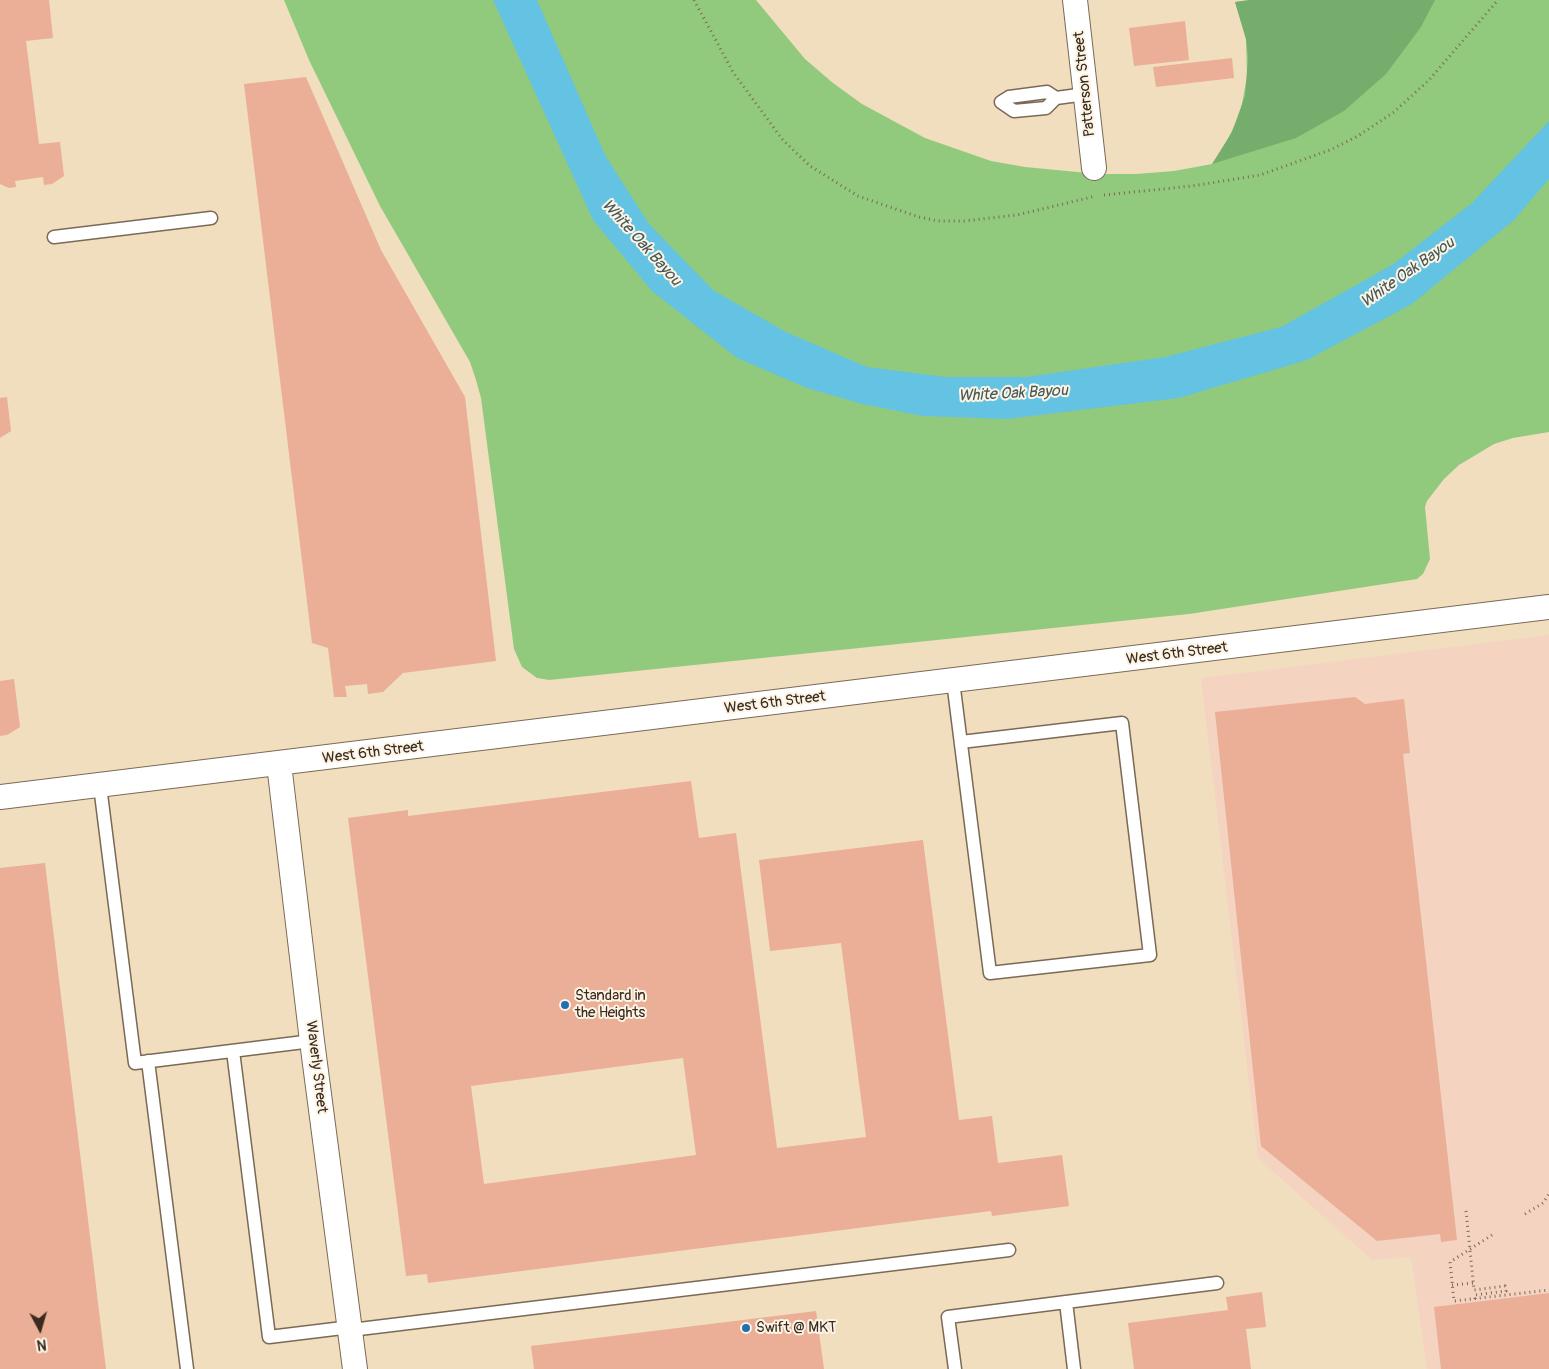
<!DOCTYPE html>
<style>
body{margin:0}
#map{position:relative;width:1549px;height:1369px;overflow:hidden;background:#f1debf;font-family:Pangolin,sans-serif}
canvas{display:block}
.north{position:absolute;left:15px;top:1304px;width:50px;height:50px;-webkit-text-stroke:4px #fcf5e5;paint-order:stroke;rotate:174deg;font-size:14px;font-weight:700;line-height:20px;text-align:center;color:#3b2a1e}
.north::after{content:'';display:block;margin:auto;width:18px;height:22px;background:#3b2a1e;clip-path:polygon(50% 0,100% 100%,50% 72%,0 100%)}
</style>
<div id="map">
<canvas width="1549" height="1369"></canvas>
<div class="north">N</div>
</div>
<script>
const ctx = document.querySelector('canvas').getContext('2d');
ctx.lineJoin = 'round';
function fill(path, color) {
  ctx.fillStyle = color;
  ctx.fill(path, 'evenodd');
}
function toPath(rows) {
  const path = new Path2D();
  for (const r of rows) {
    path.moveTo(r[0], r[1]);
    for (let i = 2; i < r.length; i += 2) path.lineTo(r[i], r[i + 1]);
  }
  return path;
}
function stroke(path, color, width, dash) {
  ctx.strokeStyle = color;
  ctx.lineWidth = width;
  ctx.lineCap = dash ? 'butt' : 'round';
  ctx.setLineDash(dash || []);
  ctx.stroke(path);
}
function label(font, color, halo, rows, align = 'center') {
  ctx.font = font + ' Pangolin,sans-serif';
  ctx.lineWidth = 4;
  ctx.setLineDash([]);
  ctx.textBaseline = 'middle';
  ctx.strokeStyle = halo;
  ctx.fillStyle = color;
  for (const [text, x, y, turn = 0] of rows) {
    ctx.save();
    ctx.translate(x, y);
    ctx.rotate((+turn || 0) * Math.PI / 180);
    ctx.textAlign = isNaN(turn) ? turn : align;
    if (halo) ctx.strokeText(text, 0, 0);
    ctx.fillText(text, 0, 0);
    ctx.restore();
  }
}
fill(toPath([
 [1549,635,1549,1369,1427,1369,1411,1257,1372,1260,1258,1158,1201,678]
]), '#f4d3c0');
fill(toPath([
 [284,0,756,0,805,59,833,83,862,104,925,138,991,161,1025,167,1098,174,1136,174,1174,171,1212,164,1223,149,1240,114,1247,77,1246,39,1235,2,1250,0,1549,0,1549,432,1513,438,1494,444,1459,465,1444,479,1427,501,1425,507,1430,559,1423,574,1417,579,1189,614,549,680,537,678,522,667,514,649,481,398,476,380,470,362,380,206,309,60]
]), '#92ca7d');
fill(toPath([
 [1250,0,1435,0,1421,27,1386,74,1344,111,1296,138,1212,164,1232,132,1245,96,1248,58,1246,39,1235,2]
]), '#75ae6c');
fill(toPath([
 [493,0,537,0,605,155,649,224,713,290,786,332,867,367,946,377,1026,377,1165,357,1281,327,1392,265,1472,203,1549,121,1549,179,1514,220,1412,304,1307,360,1179,398,1007,419,923,416,862,404,807,388,737,358,652,291,593,220]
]), '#64c2e2');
fill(toPath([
 [0,0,49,0,53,38,26,41,39,144,60,142,64,176,52,184,44,185,43,177,15,181,16,187,9,188,0,184],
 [1185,21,1189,60,1134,66,1129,28],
 [1232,58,1234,78,1156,87,1153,67],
 [306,77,381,250,465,397,496,661,403,673,383,692,368,694,367,684,345,686,347,697,334,697,328,648,312,643,244,84],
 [7,397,11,431,0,438,0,398],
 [14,679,20,727,7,735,0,736,0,681],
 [1355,697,1365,704,1404,699,1410,753,1403,754,1457,1240,1441,1242,1440,1234,1377,1241,1261,1146,1215,712],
 [691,781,699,838,736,833,777,1148,866,1137,841,943,770,951,759,860,923,840,959,1120,992,1116,998,1163,1062,1155,1069,1206,992,1216,991,1211,428,1283,427,1274,406,1276,348,818,408,810,408,816],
 [683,1058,696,1155,484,1184,471,1086],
 [45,863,106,1369,0,1369,0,868],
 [1262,1292,1266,1327,1246,1329,1251,1369,1134,1369,1128,1323,1228,1310,1226,1297],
 [1549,1293,1549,1369,1441,1369,1434,1307],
 [816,1311,824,1369,534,1369,531,1346]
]), '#ebae96');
const lane = toPath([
 [1056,98,1047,92,1009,97,1001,102,1014,111,1046,108,1056,98,1086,94],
 [54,237,211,218],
 [953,681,990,973,1150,955,1122,723,961,742],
 [100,786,135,1063,312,1041],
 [233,1051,269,1337,351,1327],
 [148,1061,187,1369],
 [351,1330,1009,1250],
 [955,1369,948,1317,1066,1302],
 [1074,1369,1066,1302,1217,1283]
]);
const street = toPath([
 [1075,0,1094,168],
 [279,764,312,1041,355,1369],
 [0,797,1549,607]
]);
stroke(lane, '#7b6956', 15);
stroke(street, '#7b6956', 26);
stroke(toPath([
 [694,0,733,72,782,139,810,166,858,196,919,217,938,221,964,221,1017,215,1096,196],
 [1104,195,1192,186,1260,175,1330,150,1358,136,1394,112,1429,80,1498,0],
 [1466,1211,1474,1290,1505,1286,1506,1291,1475,1295,1475,1299],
 [1525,1214,1543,1203,1549,1194],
 [1492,1235,1450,1262,1454,1301,1549,1290],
 [1452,1285,1474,1283]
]), '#7b6956', 3, [1, 4]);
stroke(lane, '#fff', 12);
stroke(street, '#fff', 24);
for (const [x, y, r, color] of [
 [565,1005,5,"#1f6fb2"],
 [746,1328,5,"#1f6fb2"]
]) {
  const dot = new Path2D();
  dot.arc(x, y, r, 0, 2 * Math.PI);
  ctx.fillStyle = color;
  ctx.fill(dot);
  stroke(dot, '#fcf5e5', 2);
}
label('15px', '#3b2a1e', '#fcf5e5', [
 ["Patterson Street",1085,84,-96],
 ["West 6th Street",1177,654,-7],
 ["West 6th Street",775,703,-7],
 ["West 6th Street",373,753,-7],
 ["Waverly Street",316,1067,83]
]);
label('15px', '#3b2a1e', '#fcf5e5', [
 ["Standard in",575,996],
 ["the Heights",575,1013],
 ["Swift @ MKT",756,1328]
], 'left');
label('italic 16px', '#475859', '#fcf5e5', [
 ["White Oak Bayou",641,243,48],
 ["White Oak Bayou",1408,273,-35],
 ["White Oak Bayou",1013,394,-3]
]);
</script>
